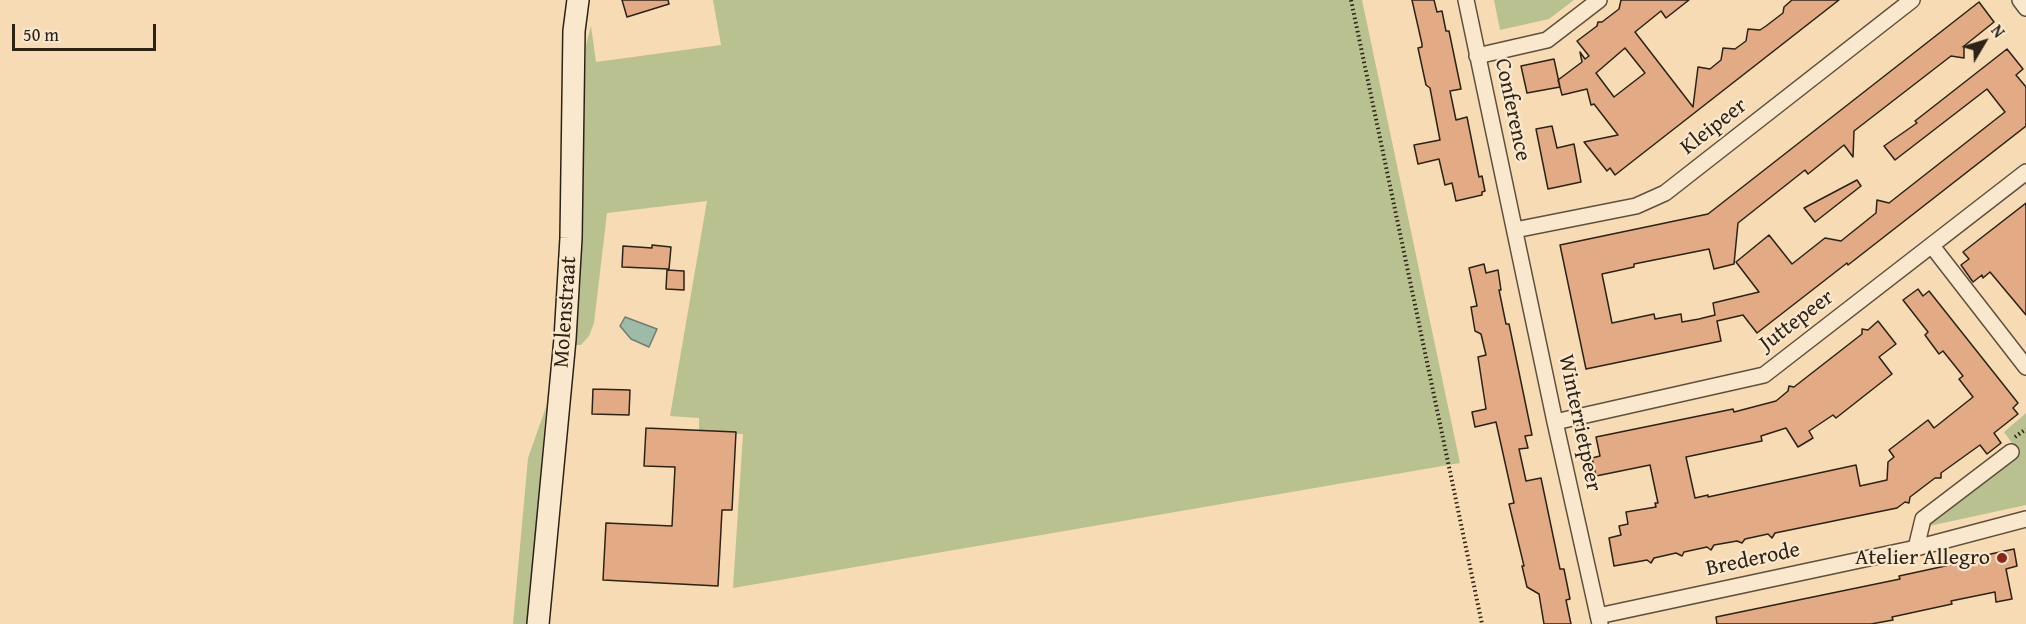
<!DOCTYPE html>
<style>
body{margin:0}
#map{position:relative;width:2026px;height:624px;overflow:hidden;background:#f7dbb4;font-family:"Gentium Book Plus",serif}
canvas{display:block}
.north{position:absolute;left:1954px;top:12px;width:60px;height:60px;-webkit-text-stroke:4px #fae8ce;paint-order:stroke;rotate:52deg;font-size:16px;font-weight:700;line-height:24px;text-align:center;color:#2c2215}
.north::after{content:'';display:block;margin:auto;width:21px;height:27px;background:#2c2215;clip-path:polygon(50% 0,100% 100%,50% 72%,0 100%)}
.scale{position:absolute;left:12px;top:24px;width:144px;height:27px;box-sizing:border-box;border:3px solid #2c2215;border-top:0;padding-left:8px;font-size:18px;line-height:21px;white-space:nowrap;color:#2c2215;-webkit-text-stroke:4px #fae8ce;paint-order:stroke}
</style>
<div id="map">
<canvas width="2026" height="624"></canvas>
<div class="north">N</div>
<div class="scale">50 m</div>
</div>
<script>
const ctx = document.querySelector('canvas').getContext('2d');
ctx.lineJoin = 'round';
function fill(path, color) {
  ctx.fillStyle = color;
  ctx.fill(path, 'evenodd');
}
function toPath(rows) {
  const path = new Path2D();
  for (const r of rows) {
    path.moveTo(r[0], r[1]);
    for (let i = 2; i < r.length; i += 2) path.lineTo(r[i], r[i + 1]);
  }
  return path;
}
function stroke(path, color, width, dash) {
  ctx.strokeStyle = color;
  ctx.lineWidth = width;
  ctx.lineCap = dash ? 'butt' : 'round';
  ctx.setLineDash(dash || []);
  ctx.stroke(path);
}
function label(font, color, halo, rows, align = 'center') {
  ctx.font = font + ' "Gentium Book Plus",serif';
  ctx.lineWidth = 4.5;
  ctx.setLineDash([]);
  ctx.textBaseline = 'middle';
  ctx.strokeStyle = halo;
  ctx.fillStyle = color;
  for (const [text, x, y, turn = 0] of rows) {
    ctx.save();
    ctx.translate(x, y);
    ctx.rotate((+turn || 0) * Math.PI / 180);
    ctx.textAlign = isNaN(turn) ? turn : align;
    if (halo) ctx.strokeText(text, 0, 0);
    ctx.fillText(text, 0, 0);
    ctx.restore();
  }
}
fill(toPath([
 [713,0,1362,0,1460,463,733,588,743,434,699,432,699,418,670,416,707,201,607,213,594,323,589,336,581,345,575,345,580,279,586,45,591,26,596,62,721,45],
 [1494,0,1574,0,1549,19,1500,30],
 [546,407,528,624,513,624,528,458],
 [2026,413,2026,505,1929,526,1928,519,2017,450,2004,432]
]), '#b9c190');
const water = toPath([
 [625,317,657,329,649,347,631,339,620,326,625,317]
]);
fill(water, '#9ebbaa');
stroke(water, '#707e6e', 1.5);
const building = toPath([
 [622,0,668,0,669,4,627,17,622,0],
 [1412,0,1434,0,1437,12,1442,11,1446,31,1449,31,1461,89,1450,91,1456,120,1467,117,1479,177,1482,176,1485,191,1482,192,1482,195,1456,201,1452,183,1445,185,1439,159,1418,164,1414,145,1440,140,1430,88,1426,85,1418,48,1422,47,1422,44,1412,0],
 [1621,0,1689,0,1666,18,1661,11,1635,32,1693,107,1698,67,1710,69,1721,60,1723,48,1735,49,1746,41,1748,29,1760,30,1766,26,1783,13,1784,7,1792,0,1839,0,1615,175,1610,168,1607,171,1584,142,1618,135,1594,104,1591,105,1587,89,1562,95,1558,80,1582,62,1580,52,1585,59,1589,56,1577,41,1597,26,1598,22,1602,22,1619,9,1621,0],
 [1625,48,1645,73,1614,97,1596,73,1625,48],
 [1979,2,1994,22,1964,46,1964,58,1951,56,1854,131,1853,157,1844,145,1808,174,1805,170,1738,223,1734,264,1714,269,1709,249,1634,264,1634,267,1602,274,1612,323,1654,314,1655,319,1681,314,1682,322,1699,319,1715,315,1713,303,1759,292,1736,262,1769,235,1792,264,1825,238,1841,241,1876,213,1877,200,1889,203,2005,112,1987,89,1895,160,1884,146,1917,123,1915,121,2007,49,2023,69,2016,75,2026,87,2026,126,1848,265,1847,263,1757,333,1743,315,1717,321,1721,341,1586,369,1560,245,1708,214,1979,2],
 [1554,59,1560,87,1527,93,1521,66,1554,59],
 [1552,126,1557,148,1574,144,1581,182,1548,189,1536,129,1552,126],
 [1857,180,1861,186,1815,222,1804,208,1857,180],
 [2026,203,2026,315,1990,272,1983,278,1982,275,1973,282,1961,265,1969,259,1963,252,2026,203],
 [652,245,671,247,669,269,622,267,623,246,652,248,652,245],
 [1484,264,1486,273,1498,270,1501,290,1499,290,1506,324,1509,324,1532,435,1525,436,1528,448,1519,449,1526,481,1541,478,1560,569,1564,569,1570,599,1566,600,1571,624,1544,624,1539,594,1527,587,1522,566,1524,566,1509,504,1514,503,1496,422,1475,427,1472,412,1486,409,1478,357,1486,355,1481,334,1475,331,1471,307,1477,306,1469,268,1484,264],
 [667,270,684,271,684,290,666,289,667,270],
 [1918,289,1923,296,1929,291,2018,403,2013,408,2018,414,1994,433,2001,443,1987,454,1980,445,1941,473,1941,478,1935,478,1910,497,1909,503,1905,502,1897,508,1775,533,1772,538,1768,534,1745,539,1742,543,1737,541,1714,545,1711,550,1707,547,1684,552,1682,556,1676,553,1654,558,1651,563,1647,560,1614,566,1609,538,1621,535,1619,526,1628,524,1626,512,1656,507,1655,503,1658,503,1650,465,1596,476,1592,458,1600,456,1596,437,1733,409,1734,412,1776,401,1788,391,1789,386,1794,387,1862,334,1862,329,1868,330,1878,321,1896,344,1879,357,1892,374,1836,418,1833,415,1809,431,1813,438,1798,447,1786,428,1761,436,1762,441,1686,457,1695,498,1708,495,1708,497,1856,465,1860,486,1887,480,1888,462,1894,457,1889,450,1928,420,1934,428,1973,397,1959,379,1963,376,1943,351,1939,354,1925,335,1928,332,1903,300,1918,289],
 [593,389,630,390,629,415,592,414,593,389],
 [646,428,736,432,732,510,722,510,718,586,603,580,606,523,672,526,675,467,644,466,646,428],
 [2014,549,2017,566,2006,569,2012,599,1996,602,1995,592,1951,601,1952,604,1892,617,1893,620,1871,624,1717,624,1716,617,1900,579,1899,576,1959,563,1958,561,2014,549]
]);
fill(building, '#e2aa85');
stroke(building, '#2c2215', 1.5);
const street = toPath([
 [1466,0,1555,422,1600,624],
 [2020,0,2026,8],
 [1477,56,1547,40,1599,0],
 [1515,230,1636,206,1665,193,1912,0],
 [1932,246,2026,367],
 [1555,422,1764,375,2026,172],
 [1916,548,1923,519,2011,452],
 [1598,616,1916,548,2026,519]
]);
const secondary = toPath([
 [538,624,565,339,571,238,574,31,578,0]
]);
stroke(street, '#5f503d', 18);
stroke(secondary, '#2c2215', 24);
stroke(toPath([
 [1351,0,1482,624],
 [2015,437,2026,429]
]), '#2c2215', 4, [1.5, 3]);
stroke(street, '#fae8ce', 15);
stroke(secondary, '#fae8ce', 21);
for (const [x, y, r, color] of [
 [2002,558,6,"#8f2418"]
]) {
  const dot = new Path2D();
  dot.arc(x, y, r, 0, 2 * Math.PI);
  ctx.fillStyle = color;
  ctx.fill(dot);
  stroke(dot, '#fae8ce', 2);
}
label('22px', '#2c2215', '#fae8ce', [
 ["Conference",1512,110,78],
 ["Kleipeer",1714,127,-38],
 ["Molenstraat",566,312,-86],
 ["Juttepeer",1797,321,-37],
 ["Winterrietpeer",1579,423,78],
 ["Brederode",1753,560,-12]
]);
label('22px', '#2c2215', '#fae8ce', [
 ["Atelier Allegro",1990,558]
], 'right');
</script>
